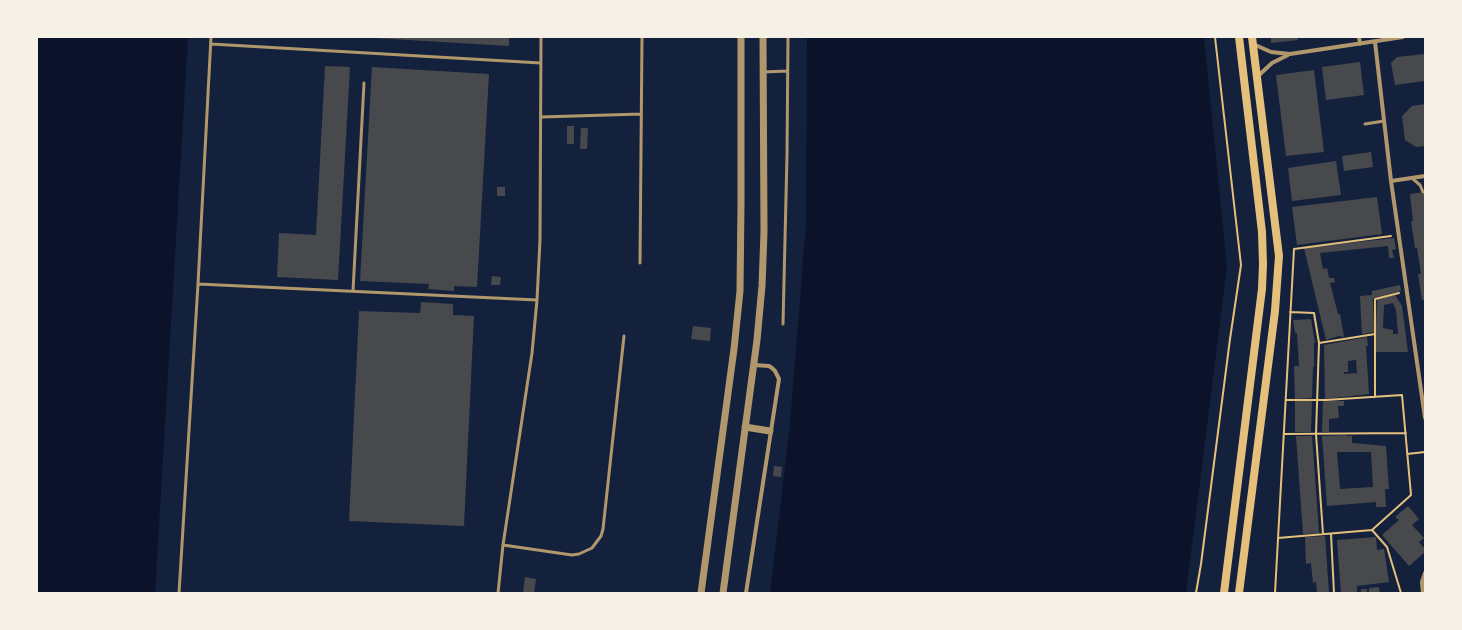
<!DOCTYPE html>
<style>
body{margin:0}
#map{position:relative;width:1462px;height:630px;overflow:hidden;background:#14213d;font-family:Quicksand,sans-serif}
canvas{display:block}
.frame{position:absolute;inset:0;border:38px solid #f6f1e7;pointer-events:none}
</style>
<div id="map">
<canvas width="1462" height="630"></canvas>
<div class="frame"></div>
</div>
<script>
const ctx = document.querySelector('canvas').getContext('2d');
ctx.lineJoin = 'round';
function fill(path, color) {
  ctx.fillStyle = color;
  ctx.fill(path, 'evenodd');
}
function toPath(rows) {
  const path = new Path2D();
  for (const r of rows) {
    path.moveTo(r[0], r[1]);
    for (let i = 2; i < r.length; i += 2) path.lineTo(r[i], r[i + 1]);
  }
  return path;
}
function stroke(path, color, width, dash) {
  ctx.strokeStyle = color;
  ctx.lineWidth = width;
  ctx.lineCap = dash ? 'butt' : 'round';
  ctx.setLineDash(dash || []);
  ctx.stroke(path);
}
fill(toPath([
 [37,37,188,37,155,593,37,593],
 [807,37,1204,37,1227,267,1186,593,770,593,790,425,806,223]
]), '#0b132b');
fill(toPath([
 [375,37,509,37,509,46,375,38],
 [1271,37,1297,37,1298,40,1271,43],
 [1425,54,1425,81,1395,85,1391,63,1397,57],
 [1360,62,1364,95,1326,100,1322,67],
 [325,66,350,67,338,280,277,277,279,233,316,235],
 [372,67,489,74,477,287,454,286,454,291,428,289,429,284,360,281],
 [1314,70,1324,152,1286,156,1276,75],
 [1425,104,1425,146,1416,147,1405,140,1402,116,1412,106],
 [567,126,574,126,574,144,567,144],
 [581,128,588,128,587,149,580,149],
 [1371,152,1373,167,1344,171,1342,156],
 [1336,161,1341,195,1292,201,1288,168],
 [497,187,505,187,505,196,497,196],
 [1425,192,1425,300,1422,300,1418,274,1421,274,1417,248,1415,248,1411,221,1413,221,1410,194],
 [1377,197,1382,234,1297,245,1292,207],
 [1394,238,1396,249,1392,250,1394,258,1389,258,1388,246,1320,253,1323,269,1327,268,1329,278,1334,278,1335,282,1330,283,1338,314,1340,314,1344,337,1339,336,1326,340,1304,248],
 [492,276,501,277,500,285,491,285],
 [1400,285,1401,291,1373,298,1374,332,1362,334,1360,296,1372,295,1372,291],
 [1395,295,1402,306,1408,352,1375,352,1377,299],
 [1393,303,1396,310,1398,334,1393,334,1393,330,1383,328,1384,305],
 [421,302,453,304,453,315,474,316,464,526,349,521,359,311,420,313],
 [1311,319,1315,343,1314,343,1314,367,1313,367,1312,398,1295,399,1294,366,1299,366,1297,333,1295,333,1293,320],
 [693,326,711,328,710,341,691,339],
 [1367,337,1368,346,1366,346,1369,394,1325,399,1324,345],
 [1356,360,1357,373,1344,374,1344,372,1348,372,1348,361],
 [1295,401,1312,401,1311,432,1295,432],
 [1323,401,1344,401,1344,406,1338,406,1339,418,1329,419,1329,432,1322,432],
 [1347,435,1347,436,1352,436,1352,443,1386,446,1389,489,1385,489,1386,507,1376,507,1376,502,1327,506,1322,436],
 [1337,452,1371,452,1373,487,1340,489],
 [1296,436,1312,436,1319,533,1303,534],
 [774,466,782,467,781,477,773,476],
 [1408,506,1419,519,1412,525,1424,538,1419,542,1425,549,1425,552,1409,566,1382,535,1399,520,1395,517],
 [1325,536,1329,593,1317,593,1316,582,1313,583,1311,563,1306,564,1305,537],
 [1376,537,1377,550,1384,549,1389,582,1357,586,1357,593,1341,593,1337,540],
 [525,577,536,579,534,593,523,593],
 [1379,587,1380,593,1369,593,1369,588],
 [1361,589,1367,589,1367,593,1361,593]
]), '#48494c');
stroke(toPath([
 [1290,312,1314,313,1319,343,1316,434,1323,534],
 [1319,343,1375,334],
 [1375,397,1375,299,1399,293],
 [1286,400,1326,400,1402,395,1411,495,1372,530],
 [1284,434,1406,433],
 [1407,454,1425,452],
 [1331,534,1334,593],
 [1278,538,1372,530,1387,547,1401,593],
 [1196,593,1201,564,1230,339,1241,265,1215,37],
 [1275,593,1294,249,1391,236]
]), '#e5c07b', 2);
stroke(toPath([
 [211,44,541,63],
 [763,72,787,71],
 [541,117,641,114],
 [1365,124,1384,121],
 [1413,179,1420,185,1423,192],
 [640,263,642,37],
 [198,284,537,300],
 [353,291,364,83],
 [783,324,787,155,788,37],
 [503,545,572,555,579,554,592,548,601,536,603,529,624,336],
 [179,593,198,284,211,37],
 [498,593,503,545,532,353,537,300,540,240,541,37]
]), '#b1986c', 3);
stroke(toPath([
 [1359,37,1360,44],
 [1375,42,1391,181,1425,418],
 [1253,44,1271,52,1290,54,1403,37],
 [1258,76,1272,63,1288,55],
 [1391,181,1425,176],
 [746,593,779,379,775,371,772,368,769,366,754,365],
 [1423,593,1422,582,1425,573]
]), '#b1986c', 4);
stroke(toPath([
 [745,427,770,431],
 [701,593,734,349,740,291,741,204,741,37],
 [723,593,757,340,762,286,764,232,763,37]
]), '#b1986c', 7);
stroke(toPath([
 [1224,593,1262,289,1263,264,1262,232,1239,37],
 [1239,593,1275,311,1279,256,1252,37]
]), '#e5c07b', 8);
</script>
